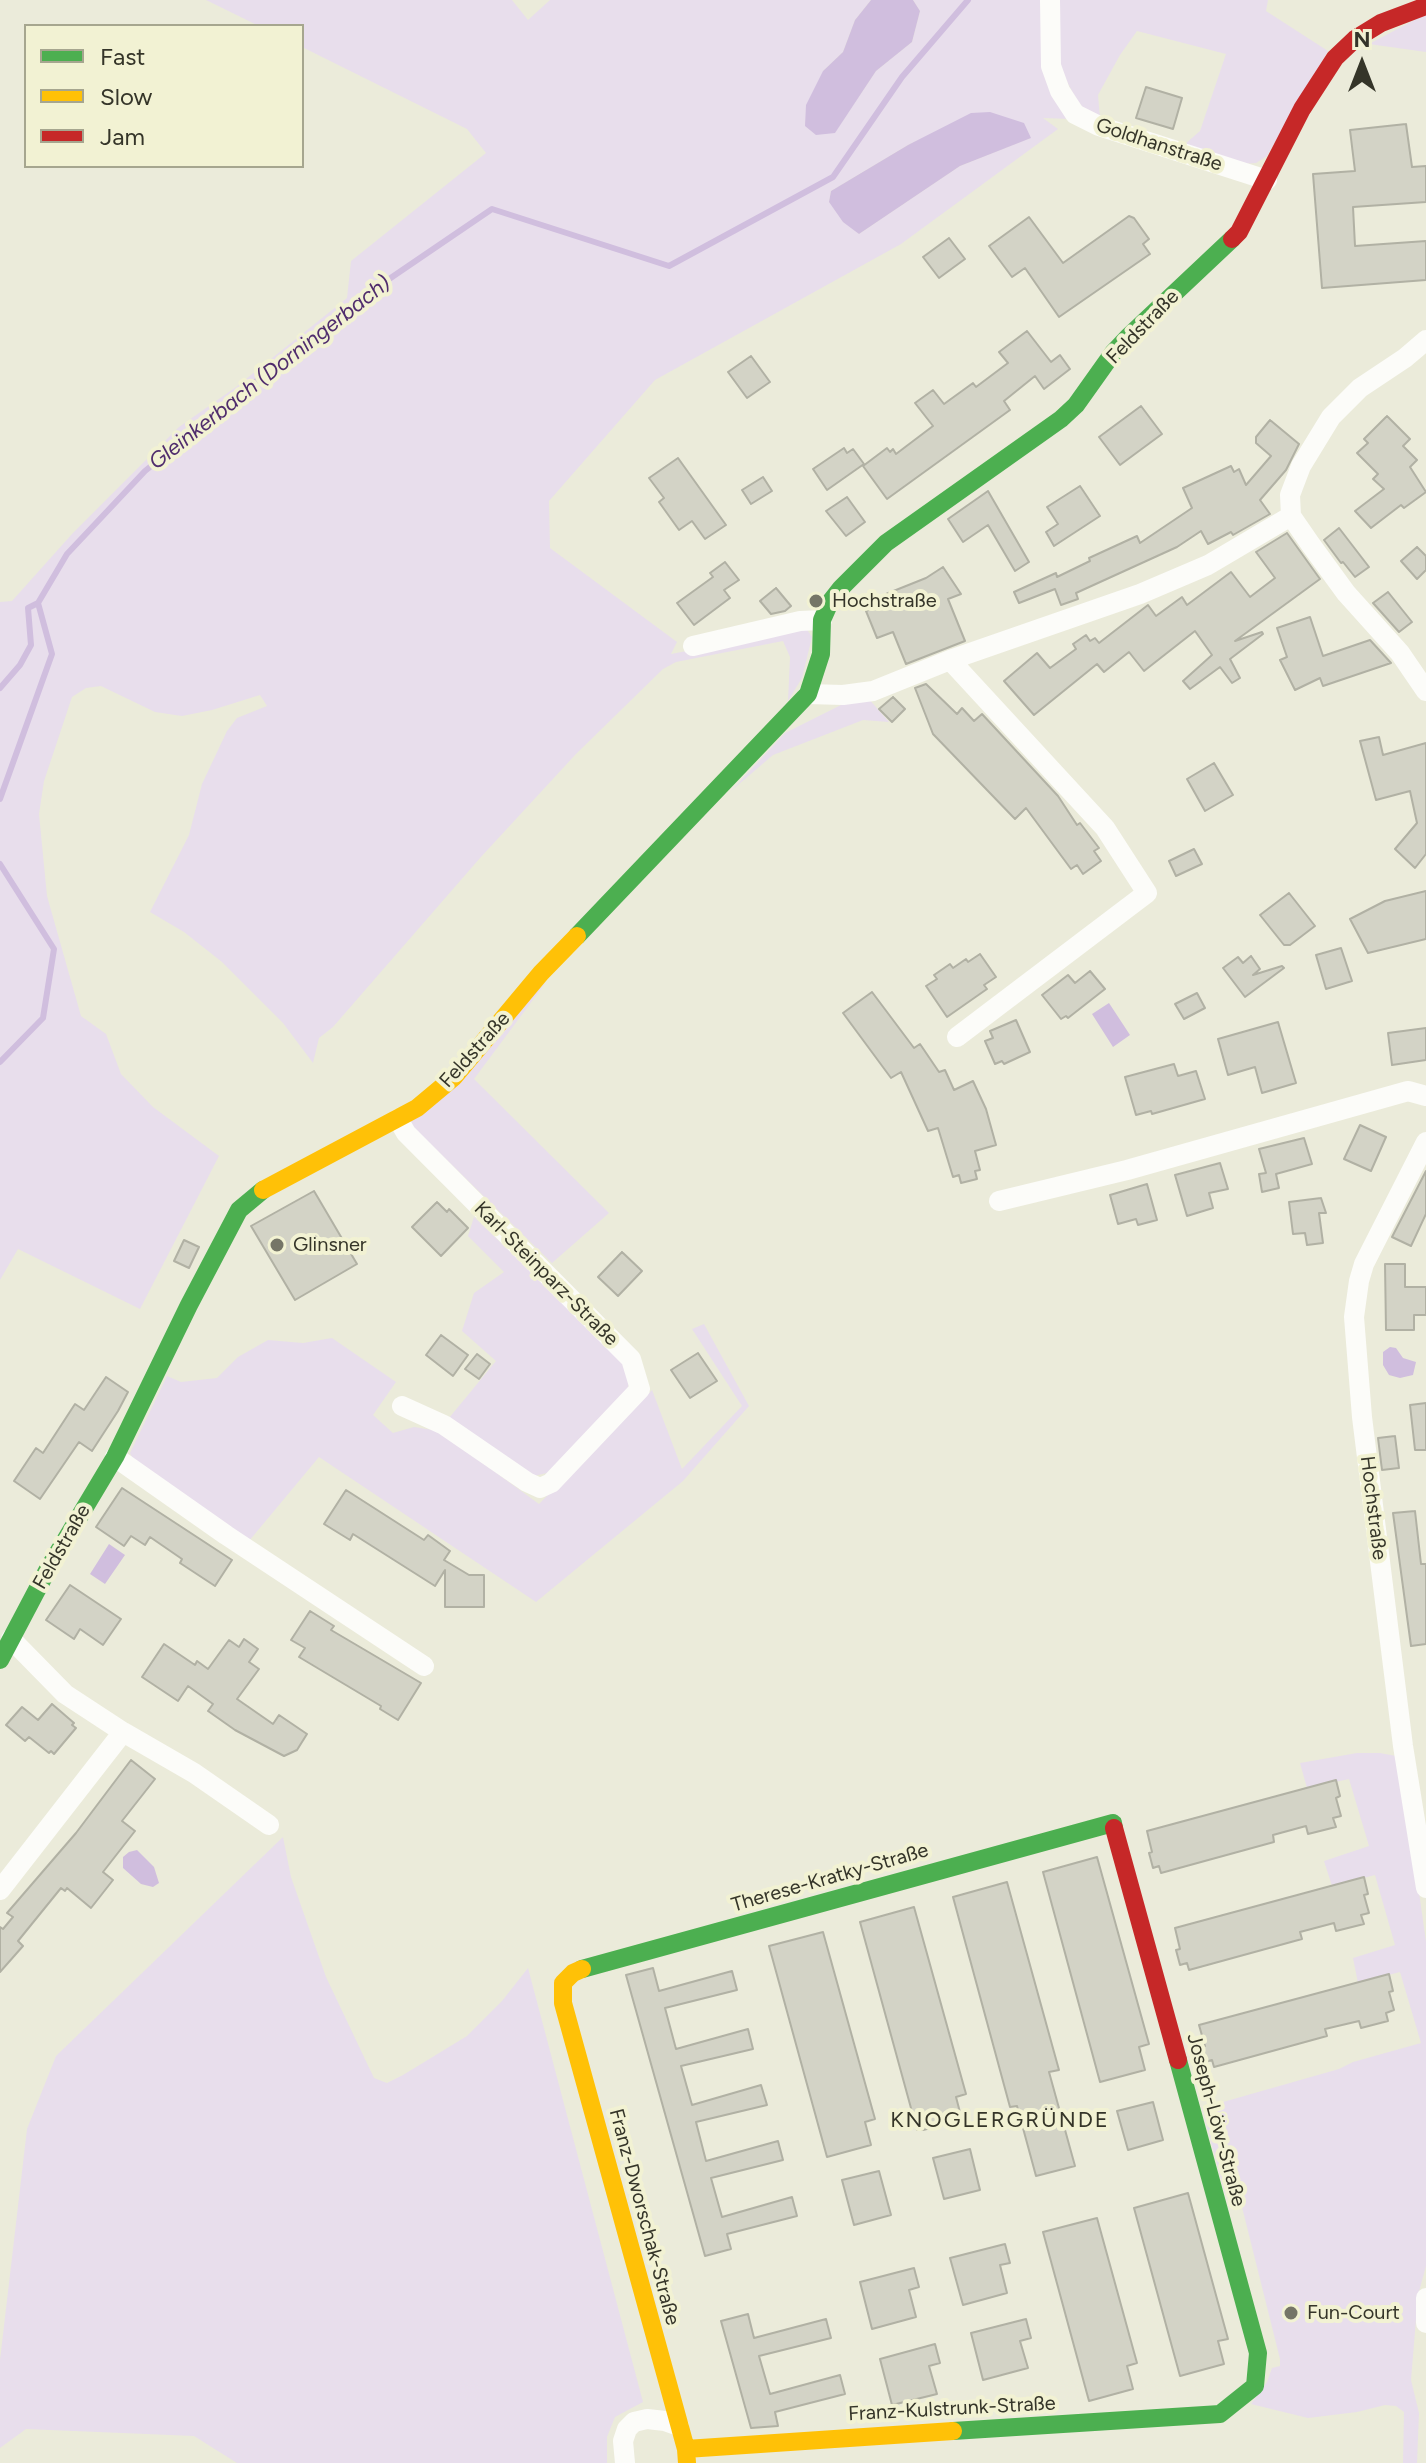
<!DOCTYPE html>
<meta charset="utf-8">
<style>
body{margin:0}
#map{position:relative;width:1426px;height:2463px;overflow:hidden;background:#ebebda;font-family:Figtree,sans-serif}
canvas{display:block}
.legend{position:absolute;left:24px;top:24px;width:280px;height:144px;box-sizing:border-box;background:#f2f2d3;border:2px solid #a6a68f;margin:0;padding:10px 14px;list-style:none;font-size:24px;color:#353529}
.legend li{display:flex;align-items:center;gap:16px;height:40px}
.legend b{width:40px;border:2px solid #a6a68f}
.north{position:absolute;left:1322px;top:24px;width:80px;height:80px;-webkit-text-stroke:6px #f2f2d3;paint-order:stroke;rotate:0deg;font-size:22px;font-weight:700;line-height:32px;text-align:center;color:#353529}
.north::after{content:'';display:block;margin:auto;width:28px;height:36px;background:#353529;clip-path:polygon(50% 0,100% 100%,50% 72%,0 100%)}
</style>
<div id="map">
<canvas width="1426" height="2463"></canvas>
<ul class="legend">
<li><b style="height:10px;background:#4caf50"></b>Fast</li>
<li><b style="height:10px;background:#ffc107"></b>Slow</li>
<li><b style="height:10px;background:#c62828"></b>Jam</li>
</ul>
<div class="north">N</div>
</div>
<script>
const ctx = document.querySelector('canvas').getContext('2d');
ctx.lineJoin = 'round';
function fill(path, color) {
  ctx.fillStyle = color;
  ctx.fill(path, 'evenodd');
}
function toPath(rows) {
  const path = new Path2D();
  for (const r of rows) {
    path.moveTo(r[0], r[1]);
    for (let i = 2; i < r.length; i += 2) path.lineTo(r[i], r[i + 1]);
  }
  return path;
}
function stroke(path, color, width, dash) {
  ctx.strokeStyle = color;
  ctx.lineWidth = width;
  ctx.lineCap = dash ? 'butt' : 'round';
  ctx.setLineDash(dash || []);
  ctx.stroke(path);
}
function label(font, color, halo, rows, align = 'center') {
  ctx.font = font + ' Figtree,sans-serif';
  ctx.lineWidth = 8;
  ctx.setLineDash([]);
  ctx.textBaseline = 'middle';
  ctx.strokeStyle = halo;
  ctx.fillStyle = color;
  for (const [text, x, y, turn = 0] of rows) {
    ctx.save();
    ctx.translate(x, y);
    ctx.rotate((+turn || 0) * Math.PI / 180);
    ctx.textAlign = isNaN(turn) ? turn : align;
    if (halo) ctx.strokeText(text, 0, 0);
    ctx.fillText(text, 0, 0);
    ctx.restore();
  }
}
fill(toPath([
 [206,0,512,0,528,20,550,0,871,0,855,20,843,52,823,71,835,132,876,71,912,42,920,11,913,0,1042,0,1071,119,1043,118,1058,129,901,244,655,380,549,501,550,548,677,642,671,654,806,628,812,637,802,678,788,701,790,657,783,641,676,662,663,669,576,754,480,858,333,1027,319,1038,313,1063,283,1023,222,962,184,932,150,912,189,835,202,784,227,731,237,718,267,706,260,695,212,710,182,716,155,712,101,686,86,688,72,697,44,781,39,814,47,896,81,1016,106,1034,121,1074,153,1107,219,1156,140,1309,18,1249,0,1280,0,602,12,601,72,534,179,427,236,387,347,298,351,261,486,153,467,129,302,47,302,26,259,26],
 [930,135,1030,138,960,166,859,234,829,202,831,191,908,145],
 [1058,0,1268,0,1266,11,1328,51,1267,156,1256,163,1242,164,1185,144,1200,131,1226,54,1137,31,1120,55,1098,95,1100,117,1085,110,1076,99,1063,74,1058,55],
 [1426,14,1426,52,1369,44],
 [868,698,889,722,863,720,773,755,731,791,785,733,847,702],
 [547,981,474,1079,609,1213,552,1263,409,1123],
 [474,1217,617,1354,628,1372,629,1383,627,1393,547,1473,529,1477,449,1418,496,1361,462,1331,474,1293,504,1272,468,1236],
 [704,1324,749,1406,683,1481,536,1602,319,1457,249,1541,135,1464,130,1453,167,1376,181,1382,217,1378,238,1357,268,1340,303,1343,332,1338,396,1382,373,1415,393,1433,414,1427,439,1431,539,1504,652,1390,682,1469,742,1406,692,1329],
 [1357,1753,1380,1753,1396,1756,1402,1771,1426,1942,1426,2266,1418,2295,1411,2380,1419,2413,1417,2463,1403,2463,1404,2412,1396,2406,1385,2405,1357,2412,1308,2418,1251,2404,1267,2382,1272,2368,1280,2366,1280,2359,1240,2199,1225,2194,1202,2108,1339,2069,1353,2062,1421,2043,1400,1972,1358,1983,1353,1958,1395,1945,1375,1875,1332,1886,1324,1861,1369,1846,1349,1779,1307,1788,1300,1763],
 [283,1837,291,1877,326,1977,374,2078,387,2083,403,2075,467,2036,502,2001,528,1968,643,2402,615,2417,607,2437,607,2463,237,2463,194,2436,26,2429,0,2448,0,2360,27,2129,56,2056]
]), '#e8deec');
fill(toPath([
 [871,0,913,0,920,11,912,42,876,71,835,133,816,135,805,126,806,105,823,71,843,52,855,20],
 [990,112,1024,123,1031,138,960,166,859,234,843,222,829,202,831,191,908,145,971,113],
 [1109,1003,1130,1035,1113,1047,1092,1014],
 [1390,1347,1396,1348,1403,1358,1416,1362,1413,1375,1400,1378,1389,1375,1383,1365,1383,1352],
 [109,1544,125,1555,105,1584,90,1574],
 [137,1850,154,1867,159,1883,153,1887,141,1884,123,1868,123,1857,129,1852]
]), '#d0bede');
stroke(toPath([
 [0,688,20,665,31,645,28,608,38,603],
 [0,799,52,654,38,603,67,554,145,471,348,307,492,209,669,266,833,177,902,77,968,0],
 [0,864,54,949,43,1018,0,1062]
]), '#d0bede', 6);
const building = toPath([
 [1146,87,1182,98,1173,129,1136,118,1146,87],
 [1406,124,1412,167,1426,166,1426,202,1353,207,1355,246,1426,241,1426,280,1322,288,1313,174,1355,171,1350,130,1406,124],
 [1129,216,1134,218,1149,239,1143,244,1150,254,1059,317,1025,268,1012,277,989,246,1029,217,1063,263,1129,216],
 [949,238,965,259,939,278,923,257,949,238],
 [1027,331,1051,362,1060,355,1070,369,1044,389,1035,376,1004,401,1010,410,887,499,863,466,887,448,890,452,893,449,896,454,933,426,915,403,933,390,944,404,973,383,976,387,1008,363,999,352,1027,331],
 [751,356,770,382,747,398,728,372,751,356],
 [1141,406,1162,434,1120,465,1099,437,1141,406],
 [1387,416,1410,439,1403,446,1417,460,1410,467,1426,492,1404,508,1401,505,1371,528,1355,511,1384,489,1373,479,1378,474,1357,453,1368,443,1364,439,1387,416],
 [1270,420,1299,444,1286,470,1260,500,1270,514,1233,535,1231,532,1208,544,1201,531,1177,547,1076,593,1078,599,1061,605,1055,589,1019,603,1014,592,1056,573,1057,577,1090,561,1089,558,1137,536,1140,543,1192,508,1183,488,1231,466,1234,472,1239,469,1246,485,1271,456,1256,443,1256,437,1270,420],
 [844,448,847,453,853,449,864,464,827,490,813,469,844,448],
 [678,458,726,525,705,539,692,521,679,530,659,502,664,498,649,478,678,458],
 [763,477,772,491,751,504,742,490,763,477],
 [1080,486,1100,516,1054,546,1046,532,1058,524,1047,507,1080,486],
 [988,491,1029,562,1015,571,988,525,963,542,948,519,988,491],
 [847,497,865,522,846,536,826,511,847,497],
 [1339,528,1369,567,1355,577,1343,562,1341,563,1324,540,1339,528],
 [1287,533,1320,579,1235,641,1262,632,1263,634,1230,659,1240,678,1232,683,1220,667,1190,689,1183,681,1212,655,1195,631,1144,671,1129,652,1104,672,1097,664,1034,715,1004,681,1037,653,1050,668,1076,649,1073,644,1086,635,1090,641,1095,638,1099,643,1148,605,1156,616,1182,597,1187,605,1231,572,1250,597,1275,578,1256,552,1287,533],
 [1417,547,1426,556,1426,570,1417,579,1401,561,1417,547],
 [725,562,739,580,724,590,730,598,694,625,677,603,713,577,710,573,725,562],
 [943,567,961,594,948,599,965,641,906,664,893,632,877,638,866,611,889,602,886,594,926,578,943,567],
 [776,588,791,606,785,611,771,614,760,601,776,588],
 [1388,592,1412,622,1399,632,1373,603,1388,592],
 [1310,617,1323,656,1370,640,1391,663,1323,686,1320,678,1295,690,1280,660,1287,657,1277,628,1310,617],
 [926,684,957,714,962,708,974,721,982,714,1058,796,1077,825,1080,823,1099,848,1094,851,1101,861,1083,874,1077,865,1071,869,1026,808,1015,819,933,734,915,688,926,684],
 [893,697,905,709,892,722,879,709,893,697],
 [1379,737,1383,755,1426,743,1426,854,1415,868,1395,849,1417,823,1410,791,1376,800,1360,741,1379,737],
 [1214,763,1233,795,1205,811,1187,779,1214,763],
 [1194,849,1202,864,1176,876,1169,861,1194,849],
 [1426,891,1426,939,1368,953,1350,919,1385,901,1426,891],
 [1289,893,1315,926,1290,945,1284,945,1260,915,1289,893],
 [1341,948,1352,981,1326,989,1316,955,1341,948],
 [980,954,996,977,984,985,987,989,947,1017,926,986,937,979,934,975,950,964,953,968,966,959,968,962,980,954],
 [1251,956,1260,969,1253,975,1282,966,1284,968,1245,997,1223,968,1238,957,1243,963,1251,956],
 [1090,971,1105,989,1068,1018,1066,1016,1061,1019,1042,995,1068,975,1075,983,1090,971],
 [872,992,914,1048,920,1044,939,1072,945,1070,954,1090,973,1081,986,1109,996,1145,975,1151,980,1170,975,1171,977,1179,961,1183,959,1175,953,1177,938,1128,928,1131,901,1072,891,1078,843,1013,872,992],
 [1197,993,1205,1008,1184,1019,1175,1004,1197,993],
 [1016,1020,1030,1052,1004,1064,1002,1061,995,1064,985,1041,993,1038,990,1031,1016,1020],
 [1278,1022,1296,1083,1262,1093,1255,1067,1228,1075,1218,1039,1278,1022],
 [1426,1028,1426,1060,1392,1065,1388,1033,1426,1028],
 [1174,1064,1178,1076,1196,1071,1205,1099,1152,1114,1151,1111,1136,1115,1125,1077,1174,1064],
 [1360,1125,1386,1137,1371,1171,1344,1159,1360,1125],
 [1304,1138,1312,1164,1276,1174,1279,1188,1262,1192,1259,1174,1266,1173,1259,1149,1304,1138],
 [1220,1163,1228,1189,1209,1193,1213,1208,1187,1216,1175,1175,1220,1163],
 [1426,1171,1426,1214,1411,1246,1392,1237,1426,1171],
 [1147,1184,1157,1220,1138,1225,1136,1219,1118,1224,1110,1195,1147,1184],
 [314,1191,357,1264,295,1300,251,1226,314,1191],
 [1321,1198,1326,1213,1319,1213,1323,1243,1307,1245,1305,1233,1293,1234,1289,1202,1321,1198],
 [437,1202,447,1212,449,1209,468,1228,441,1256,412,1227,437,1202],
 [184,1240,199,1247,189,1268,174,1261,184,1240],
 [622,1252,642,1271,618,1296,598,1277,622,1252],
 [1385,1264,1405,1264,1405,1287,1426,1287,1426,1315,1414,1315,1414,1330,1386,1330,1385,1264],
 [441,1335,468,1355,453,1376,426,1355,441,1335],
 [698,1353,717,1381,690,1398,671,1370,698,1353],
 [477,1354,490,1364,479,1379,465,1369,477,1354],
 [106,1377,128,1392,118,1411,92,1451,79,1442,40,1499,14,1481,36,1448,43,1453,75,1404,84,1410,106,1377],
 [1426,1403,1426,1450,1415,1450,1410,1405,1426,1403],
 [1395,1436,1399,1468,1382,1470,1378,1438,1395,1436],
 [122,1488,232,1560,215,1586,180,1563,182,1559,150,1537,145,1545,131,1536,124,1546,96,1527,122,1488],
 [346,1490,424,1540,428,1535,450,1551,444,1560,469,1575,484,1575,484,1607,445,1607,445,1570,435,1586,353,1534,350,1540,324,1524,346,1490],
 [1415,1511,1421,1564,1426,1564,1426,1644,1411,1646,1393,1513,1415,1511],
 [70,1585,121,1619,103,1645,80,1629,74,1639,46,1620,70,1585],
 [310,1611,334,1626,331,1630,421,1683,398,1720,380,1709,381,1706,299,1657,305,1648,291,1640,310,1611],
 [244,1639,258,1649,249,1662,259,1669,237,1699,273,1724,279,1715,307,1734,297,1750,284,1756,235,1730,208,1711,213,1704,188,1686,178,1701,142,1677,164,1644,195,1665,197,1661,208,1669,229,1640,239,1647,244,1639],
 [52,1704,74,1723,72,1725,76,1728,54,1754,51,1751,49,1753,29,1737,25,1741,6,1725,22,1707,38,1720,52,1704],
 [131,1760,155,1779,122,1821,135,1831,103,1872,113,1880,91,1908,67,1888,65,1891,61,1888,18,1941,23,1946,0,1972,0,1927,3,1929,13,1917,7,1913,76,1833,131,1760],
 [1336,1780,1340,1796,1336,1798,1341,1816,1333,1818,1336,1827,1308,1834,1306,1826,1273,1835,1274,1842,1161,1873,1159,1866,1153,1868,1149,1853,1152,1852,1147,1831,1336,1780],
 [1097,1857,1149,2044,1139,2047,1145,2070,1100,2082,1043,1872,1097,1857],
 [1364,1877,1368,1894,1364,1895,1369,1913,1361,1915,1364,1924,1336,1931,1334,1923,1300,1932,1302,1939,1189,1970,1187,1963,1180,1965,1176,1950,1180,1949,1175,1928,1364,1877],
 [1007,1882,1059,2070,1049,2072,1075,2166,1036,2176,1017,2106,1010,2107,953,1897,1007,1882],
 [914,1907,966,2094,956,2097,962,2120,923,2130,917,2130,860,1922,914,1907],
 [823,1932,875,2119,865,2122,871,2145,827,2157,769,1946,823,1932],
 [653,1968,659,1991,732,1971,737,1990,665,2008,676,2049,748,2029,753,2049,681,2066,692,2105,761,2085,767,2105,696,2122,706,2161,778,2141,783,2160,711,2178,722,2217,792,2197,797,2216,727,2234,731,2249,705,2256,626,1975,653,1968],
 [1389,1974,1393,1991,1389,1992,1394,2010,1386,2013,1388,2021,1361,2028,1359,2021,1325,2029,1327,2036,1214,2067,1212,2060,1205,2062,1201,2047,1205,2046,1199,2025,1389,1974],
 [1153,2102,1163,2140,1128,2150,1117,2111,1153,2102],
 [970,2149,980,2190,944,2199,933,2158,970,2149],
 [879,2171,891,2215,854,2225,842,2180,879,2171],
 [1188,2193,1228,2339,1218,2341,1224,2364,1180,2376,1134,2208,1188,2193],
 [1097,2218,1137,2363,1127,2366,1133,2389,1089,2401,1043,2232,1097,2218],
 [1005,2244,1010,2263,1000,2265,1007,2293,963,2305,950,2258,1005,2244],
 [914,2268,919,2287,909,2290,916,2317,872,2329,860,2282,914,2268],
 [748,2314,754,2338,826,2319,831,2338,759,2356,770,2394,840,2375,845,2394,775,2412,778,2426,751,2428,721,2321,748,2314],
 [1026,2319,1031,2338,1020,2341,1028,2368,983,2380,971,2333,1026,2319],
 [935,2344,940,2363,929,2366,937,2394,892,2405,880,2359,935,2344]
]);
fill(building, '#d3d3c6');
stroke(building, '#b1b1a4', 2);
stroke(toPath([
 [1050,0,1051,66,1060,91,1075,114,1099,126,1267,180],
 [1426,340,1405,358,1360,388,1331,417,1301,466,1290,495,1291,516,1311,545,1346,593,1400,653,1426,691],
 [693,646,800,621,822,620],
 [950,660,1105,828,1147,893,957,1037],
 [808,694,843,695,873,691,950,660,1140,594,1208,565,1291,516],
 [398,1119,406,1133,631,1359,640,1389,551,1483,540,1488,527,1482,444,1425,402,1406],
 [1426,1142,1364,1264,1359,1281,1354,1317,1362,1417,1403,1746,1426,1888],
 [999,1201,1127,1170,1408,1091,1426,1096],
 [115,1457,226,1535,424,1666],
 [11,1639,65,1694,123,1732,194,1773,269,1825],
 [0,1890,123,1732],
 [1426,2298,1426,2323],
 [625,2463,623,2441,627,2429,634,2422,647,2419,665,2421,679,2426]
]), '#fcfcf9', 20);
stroke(toPath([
 [577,936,808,694,821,654,822,620,830,602,841,588,886,543,1061,419,1076,405,1113,353,1129,336,1232,239],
 [0,1660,48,1569,115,1457,189,1305,239,1210,263,1190],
 [582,1969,1113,1823,1114,1828],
 [953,2431,1220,2414,1255,2386,1258,2353,1178,2060]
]), '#4caf50', 18);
stroke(toPath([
 [263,1190,417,1108,454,1077,541,973,577,936],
 [582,1969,573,1973,563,1983,563,2003,686,2449,687,2463],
 [686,2449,953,2431]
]), '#ffc107', 18);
stroke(toPath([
 [1232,239,1239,232,1302,109,1335,58,1355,39,1381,23,1426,6],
 [1114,1828,1178,2060]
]), '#c62828', 18);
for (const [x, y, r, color] of [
 [816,601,8,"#757567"],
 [277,1245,8,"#757567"],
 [1291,2313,8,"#757567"]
]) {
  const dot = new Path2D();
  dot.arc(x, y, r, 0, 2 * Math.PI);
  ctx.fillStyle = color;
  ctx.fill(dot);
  stroke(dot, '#f2f2d3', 3);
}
label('20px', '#353529', '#f2f2d3', [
 ["Goldhanstraße",1159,145,18],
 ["Feldstraße",1143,327,-46],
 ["Feldstraße",475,1050,-48],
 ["Karl-Steinparz-Straße",546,1274,45],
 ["Hochstraße",1373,1508,83],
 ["Feldstraße",62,1547,-60],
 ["Therese-Kratky-Straße",830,1878,-16],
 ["Joseph-Löw-Straße",1216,2120,75],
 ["Franz-Dworschak-Straße",644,2217,75],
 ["Franz-Kulstrunk-Straße",952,2409,-3]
]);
label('20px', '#353529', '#f2f2d3', [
 ["Hochstraße",832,601],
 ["Glinsner",293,1245],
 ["Fun-Court",1307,2313]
], 'left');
label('italic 22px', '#502d6d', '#f2f2d3', [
 ["Gleinkerbach (Dorningerbach)",270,373,-38]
]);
ctx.letterSpacing = '2px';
label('22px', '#353529', '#f2f2d3', [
 ["KNOGLERGRÜNDE",1000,2121]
]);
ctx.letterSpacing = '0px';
</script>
